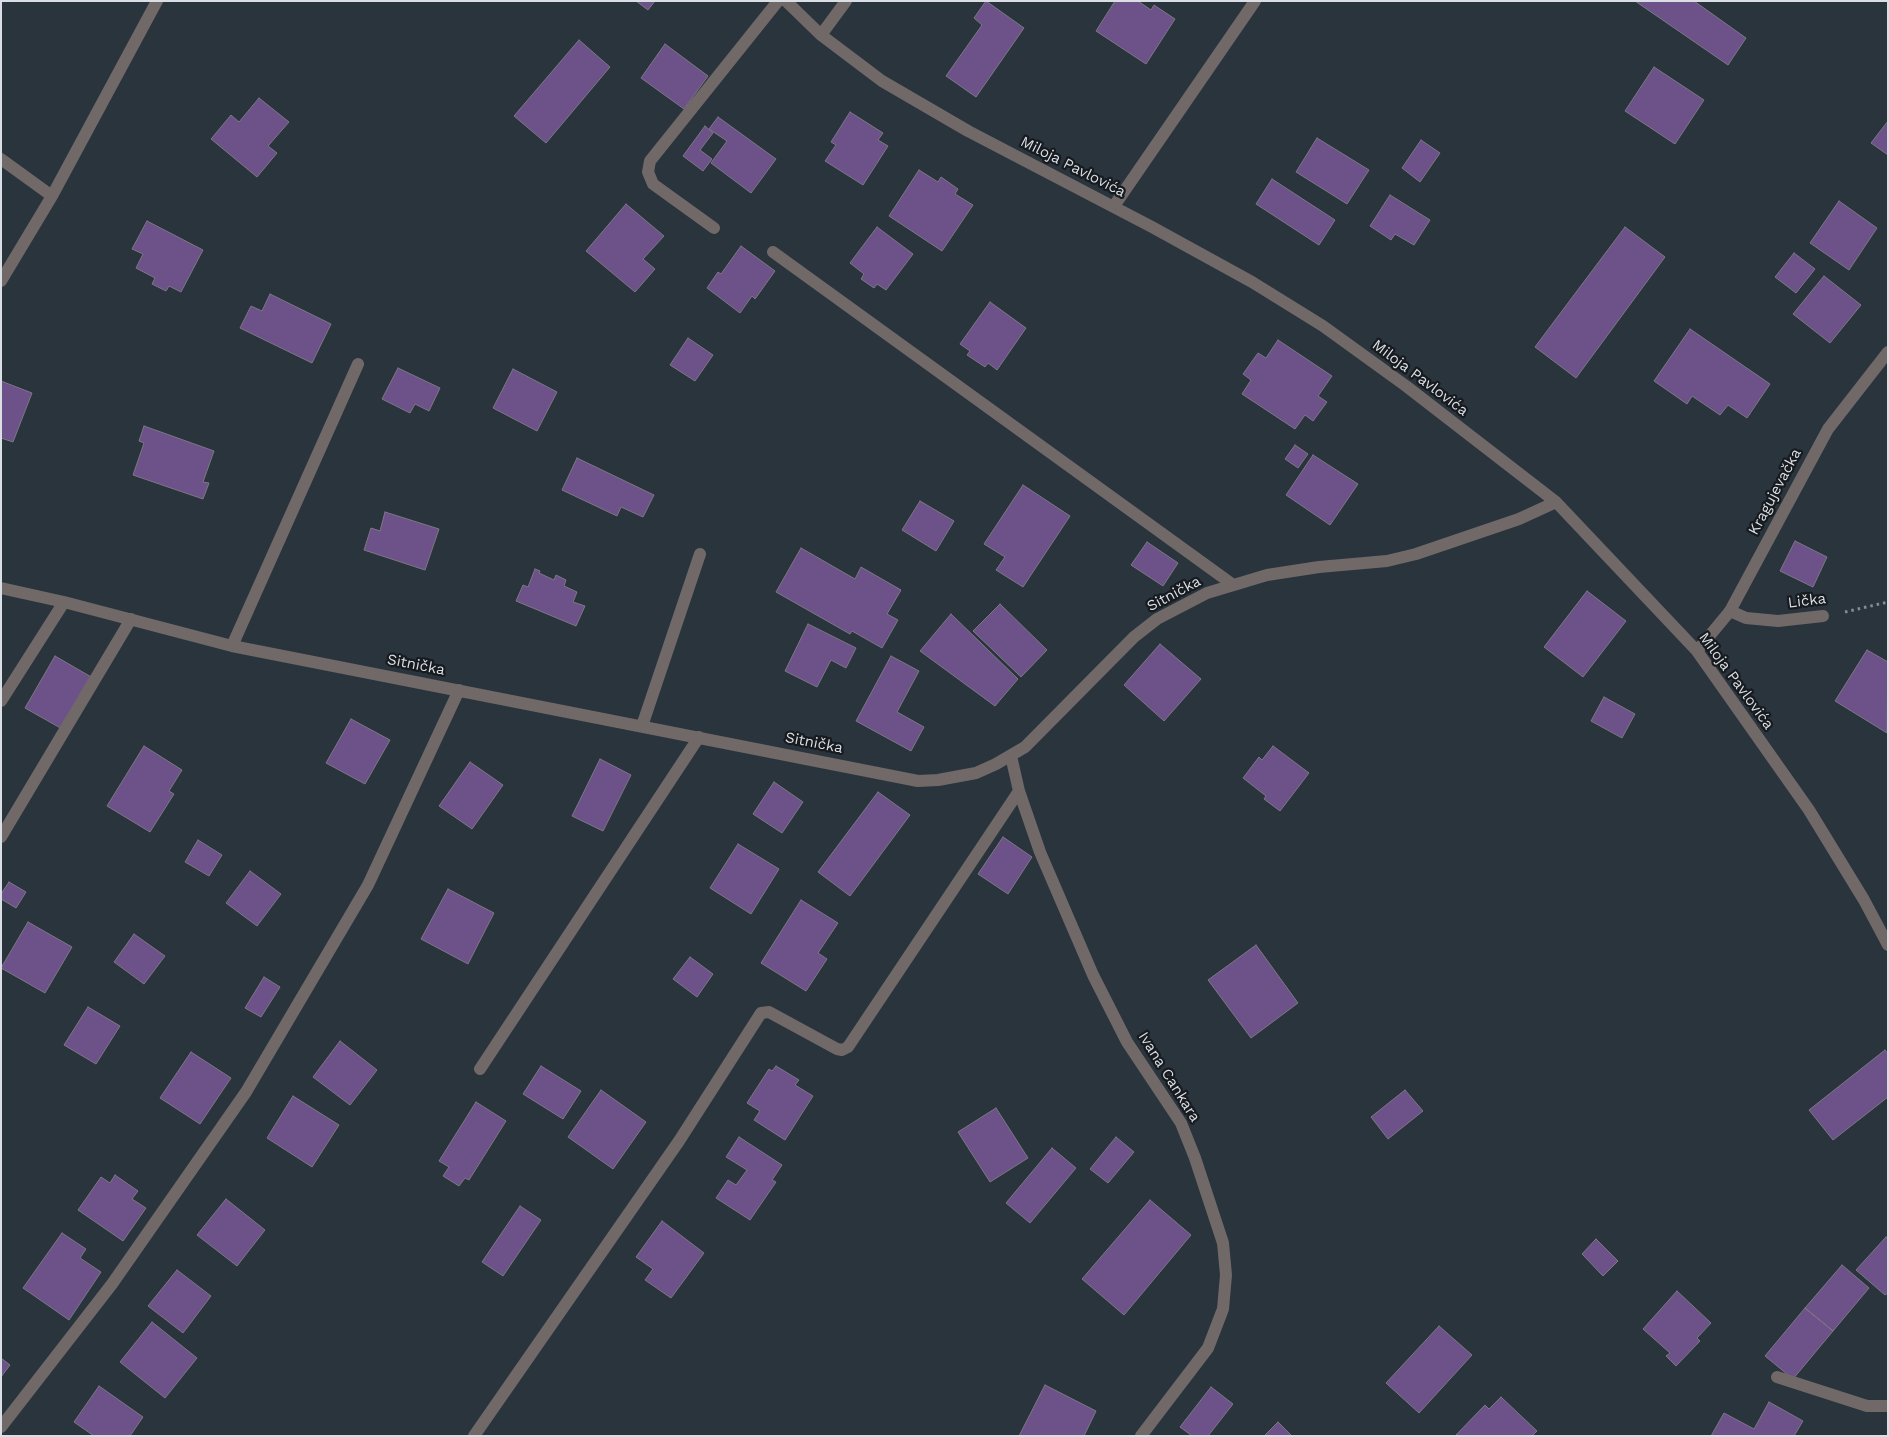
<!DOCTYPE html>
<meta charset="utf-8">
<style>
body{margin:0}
#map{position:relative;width:1889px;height:1437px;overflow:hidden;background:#2a343d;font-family:"Work Sans",sans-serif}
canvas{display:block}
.frame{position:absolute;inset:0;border:2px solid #d9dfe5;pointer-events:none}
</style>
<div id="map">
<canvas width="1889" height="1437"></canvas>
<div class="frame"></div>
</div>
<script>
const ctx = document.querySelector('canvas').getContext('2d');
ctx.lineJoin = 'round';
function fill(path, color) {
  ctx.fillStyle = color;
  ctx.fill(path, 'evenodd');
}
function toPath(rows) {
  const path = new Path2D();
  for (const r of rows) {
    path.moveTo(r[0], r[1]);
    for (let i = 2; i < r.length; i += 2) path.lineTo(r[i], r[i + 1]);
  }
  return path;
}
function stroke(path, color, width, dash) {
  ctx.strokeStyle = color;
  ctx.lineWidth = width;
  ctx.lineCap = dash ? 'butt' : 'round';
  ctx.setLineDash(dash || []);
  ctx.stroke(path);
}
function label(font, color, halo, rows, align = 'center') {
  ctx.font = font + ' "Work Sans",sans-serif';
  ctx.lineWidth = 4.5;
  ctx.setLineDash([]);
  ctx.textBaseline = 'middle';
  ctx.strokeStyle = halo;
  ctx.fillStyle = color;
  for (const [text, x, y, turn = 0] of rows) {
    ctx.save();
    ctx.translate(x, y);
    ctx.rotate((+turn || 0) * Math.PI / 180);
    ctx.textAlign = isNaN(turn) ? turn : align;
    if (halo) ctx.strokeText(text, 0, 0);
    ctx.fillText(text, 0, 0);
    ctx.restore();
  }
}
const building = toPath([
 [636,1,655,1,648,10,636,1],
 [986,1,1024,28,976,97,946,76,982,25,974,18,986,1],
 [1115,1,1138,1,1151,10,1154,5,1175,19,1146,64,1096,31,1115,1],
 [1635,1,1694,1,1746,38,1728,65,1635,1],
 [579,40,610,67,546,143,514,116,579,40],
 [665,44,708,76,684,109,641,78,665,44],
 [1654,67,1704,100,1675,144,1625,111,1654,67],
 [259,98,289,122,268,146,277,153,257,177,211,139,231,115,239,122,259,98],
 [850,112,883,133,878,140,888,146,863,185,825,161,836,145,831,142,850,112],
 [718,117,776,159,751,193,711,163,727,141,709,129,718,117],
 [1888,121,1888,155,1871,143,1888,121],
 [705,126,713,133,700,150,712,159,703,171,683,156,705,126],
 [1317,138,1369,170,1347,204,1296,172,1317,138],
 [1421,140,1440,153,1420,182,1402,168,1421,140],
 [919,170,938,182,941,177,958,189,955,194,973,205,942,251,889,216,919,170],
 [1272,179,1335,220,1319,245,1256,204,1272,179],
 [1390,195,1430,220,1414,245,1395,234,1391,240,1370,226,1390,195],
 [1839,201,1877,228,1849,270,1810,243,1839,201],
 [626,204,664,236,643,259,655,269,635,292,586,251,626,204],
 [147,221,203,250,181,292,169,286,166,291,152,284,155,278,136,268,143,254,132,249,147,221],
 [877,227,913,254,886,290,877,284,874,288,861,279,864,274,850,263,877,227],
 [1625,227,1665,257,1576,378,1535,347,1625,227],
 [741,246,775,271,755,299,752,296,740,313,707,288,718,272,721,274,741,246],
 [1794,253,1815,269,1796,293,1775,277,1794,253],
 [1824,276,1861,305,1830,343,1793,314,1824,276],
 [270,294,331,324,312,363,240,328,251,306,262,311,270,294],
 [990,302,1026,328,997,370,988,363,985,367,967,355,970,351,960,344,990,302],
 [1690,329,1770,384,1747,418,1728,405,1720,415,1692,396,1687,404,1654,381,1690,329],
 [688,338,713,355,695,381,670,365,688,338],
 [1278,340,1332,376,1318,396,1327,402,1313,421,1305,415,1295,429,1242,394,1251,380,1243,374,1258,353,1266,358,1278,340],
 [398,368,440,388,429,411,415,404,410,413,382,399,398,368],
 [513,369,557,392,537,431,493,408,513,369],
 [1,381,32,393,13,442,1,438,1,381],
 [144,426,214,451,203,482,209,483,203,499,133,475,144,443,139,441,144,426],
 [1295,445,1308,454,1298,468,1285,459,1295,445],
 [1313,455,1358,484,1330,525,1286,495,1313,455],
 [577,458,654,495,643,517,621,507,617,516,562,490,577,458],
 [1023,485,1070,516,1023,587,996,570,1005,557,984,544,1023,485],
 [920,501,954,521,936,551,902,530,920,501],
 [385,512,439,529,425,570,364,550,371,528,380,531,385,512],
 [1795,541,1827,557,1813,587,1780,571,1795,541],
 [1147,542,1178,563,1163,586,1131,565,1147,542],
 [801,548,855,579,861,567,901,590,887,614,898,620,882,648,852,631,850,634,776,592,801,548],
 [535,569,540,571,539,573,554,580,556,575,566,580,564,586,577,592,573,602,585,606,576,626,516,601,523,585,528,587,535,569],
 [1587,591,1626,621,1583,677,1544,647,1587,591],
 [1000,604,1047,650,1021,677,973,631,1000,604],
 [951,614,1018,679,995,706,920,651,951,614],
 [808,624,856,648,846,668,831,660,817,687,785,671,808,624],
 [1160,644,1201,679,1164,721,1124,685,1160,644],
 [1867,650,1888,662,1887,733,1835,701,1867,650],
 [55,656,93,678,64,730,25,708,55,656],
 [891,656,919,671,897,712,924,727,911,751,856,721,891,656],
 [1604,697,1635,714,1622,738,1591,721,1604,697],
 [351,719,390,740,365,784,326,763,351,719],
 [144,746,182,770,169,791,174,794,150,832,107,806,144,746],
 [1273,746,1309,773,1280,811,1264,799,1266,796,1243,778,1259,757,1262,760,1273,746],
 [600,759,631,775,603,831,572,816,600,759],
 [470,762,503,785,472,829,439,806,470,762],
 [774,782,803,802,782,833,753,814,774,782],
 [878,792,910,815,850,896,818,872,878,792],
 [1003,837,1032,857,1008,894,978,874,1003,837],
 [198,840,222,855,209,876,185,862,198,840],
 [738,844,779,869,751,914,710,888,738,844],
 [250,871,281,894,257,926,226,903,250,871],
 [9,882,26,892,16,908,1,899,1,894,9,882],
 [448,889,494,913,468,964,421,939,448,889],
 [801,900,838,923,818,953,827,959,806,991,761,963,801,900],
 [28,922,72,947,45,993,1,968,28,922],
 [134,934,165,956,144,984,114,962,134,934],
 [1256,945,1298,1003,1251,1038,1208,980,1256,945],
 [690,957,713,974,697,997,673,979,690,957],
 [264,977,280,987,261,1017,245,1008,264,977],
 [88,1007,120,1026,96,1064,64,1045,88,1007],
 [340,1041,377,1070,350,1105,313,1077,340,1041],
 [1885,1050,1888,1054,1888,1097,1833,1140,1809,1110,1885,1050],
 [191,1052,231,1078,200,1124,160,1098,191,1052],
 [541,1066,581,1091,563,1119,523,1094,541,1066],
 [776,1066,799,1080,795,1085,813,1096,785,1140,754,1120,760,1111,747,1103,769,1069,772,1071,776,1066],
 [601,1090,646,1122,613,1169,568,1137,601,1090],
 [1405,1090,1423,1111,1388,1139,1371,1117,1405,1090],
 [293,1096,339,1125,312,1167,267,1138,293,1096],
 [476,1102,506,1121,469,1180,465,1178,459,1186,443,1176,449,1167,439,1161,476,1102],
 [996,1108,1028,1158,990,1182,958,1132,996,1108],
 [739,1137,782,1165,772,1180,776,1182,750,1220,716,1198,728,1180,736,1185,747,1170,726,1157,739,1137],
 [1116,1137,1134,1152,1108,1183,1090,1169,1116,1137],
 [1052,1148,1076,1168,1030,1223,1006,1203,1052,1148],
 [115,1175,138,1191,132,1199,146,1208,123,1241,78,1210,101,1177,110,1183,115,1175],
 [226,1199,265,1230,237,1266,197,1235,226,1199],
 [1150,1200,1191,1235,1124,1315,1082,1279,1150,1200],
 [520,1206,541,1220,503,1276,482,1262,520,1206],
 [662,1221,704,1253,671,1298,645,1280,653,1269,636,1257,662,1221],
 [62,1233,86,1249,80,1258,101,1272,69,1320,23,1288,62,1233],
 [1886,1237,1888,1238,1888,1293,1885,1295,1856,1270,1886,1237],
 [1596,1239,1618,1261,1603,1276,1582,1254,1596,1239],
 [1842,1265,1869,1288,1833,1331,1805,1308,1842,1265],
 [177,1270,211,1296,183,1333,148,1306,177,1270],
 [1677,1291,1711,1323,1697,1338,1700,1341,1676,1366,1666,1356,1670,1353,1643,1329,1677,1291],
 [1805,1308,1833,1331,1793,1379,1765,1356,1805,1308],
 [152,1322,197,1358,165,1398,120,1362,152,1322],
 [1439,1326,1472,1355,1419,1413,1386,1383,1439,1326],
 [1,1358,10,1365,1,1377,1,1358],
 [1045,1385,1096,1411,1084,1436,1019,1436,1045,1385],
 [99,1386,143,1417,130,1436,94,1436,74,1422,99,1386],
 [1211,1387,1233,1404,1208,1436,1192,1436,1180,1427,1211,1387],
 [1501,1397,1537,1431,1532,1436,1455,1436,1485,1405,1489,1409,1501,1397],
 [1769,1402,1803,1421,1794,1436,1711,1436,1724,1413,1754,1429,1769,1402],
 [1278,1422,1292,1436,1264,1436,1278,1422]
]);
fill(building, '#6c5289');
stroke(building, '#7d7785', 1);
stroke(toPath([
 [1845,612,1888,602]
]), '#848c94', 3, [2.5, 4]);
stroke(toPath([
 [1730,611,1746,618,1778,621,1823,616],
 [642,726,700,554]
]), '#706968', 12);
stroke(toPath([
 [786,1,821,35,882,81,968,131,1152,227,1252,282,1323,326,1406,386,1556,502,1697,651,1809,810,1864,900,1888,945],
 [821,35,846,1],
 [1,159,52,196,157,1],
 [1114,206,1255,1],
 [714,228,653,184,648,172,650,161,778,1],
 [773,252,1232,584],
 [1,281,52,196],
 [1,588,64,602,232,646,918,781,938,780,976,773,996,764,1025,747,1134,637,1157,619,1207,593,1267,575,1319,567,1387,561,1416,554,1519,519,1556,502],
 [232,646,358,364],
 [1697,651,1730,611,1828,429,1888,352],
 [1,701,64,602],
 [1011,756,1019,791,1040,852,1093,975,1127,1042,1181,1123,1195,1158,1223,1243,1226,1275,1223,1309,1208,1348,1141,1436],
 [1,837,131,619],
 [480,1069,699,737],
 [1777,1377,1867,1406,1888,1406],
 [1,1427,112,1284,246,1092,368,885,459,690],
 [474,1436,679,1141,761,1013,769,1012,837,1049,842,1050,848,1047,1019,791]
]), '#706968', 12);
label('15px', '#d9dfe5', '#171b1f', [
 ["Miloja Pavlovića",1073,167,27],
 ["Miloja Pavlovića",1420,378,37],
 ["Kragujevačka",1775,492,-62],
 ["Sitnička",1174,594,-28],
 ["Lička",1807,601,-7],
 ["Sitnička",416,665,11],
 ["Miloja Pavlovića",1736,681,54],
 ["Sitnička",814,743,11],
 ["Ivana Cankara",1169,1077,58]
]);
</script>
